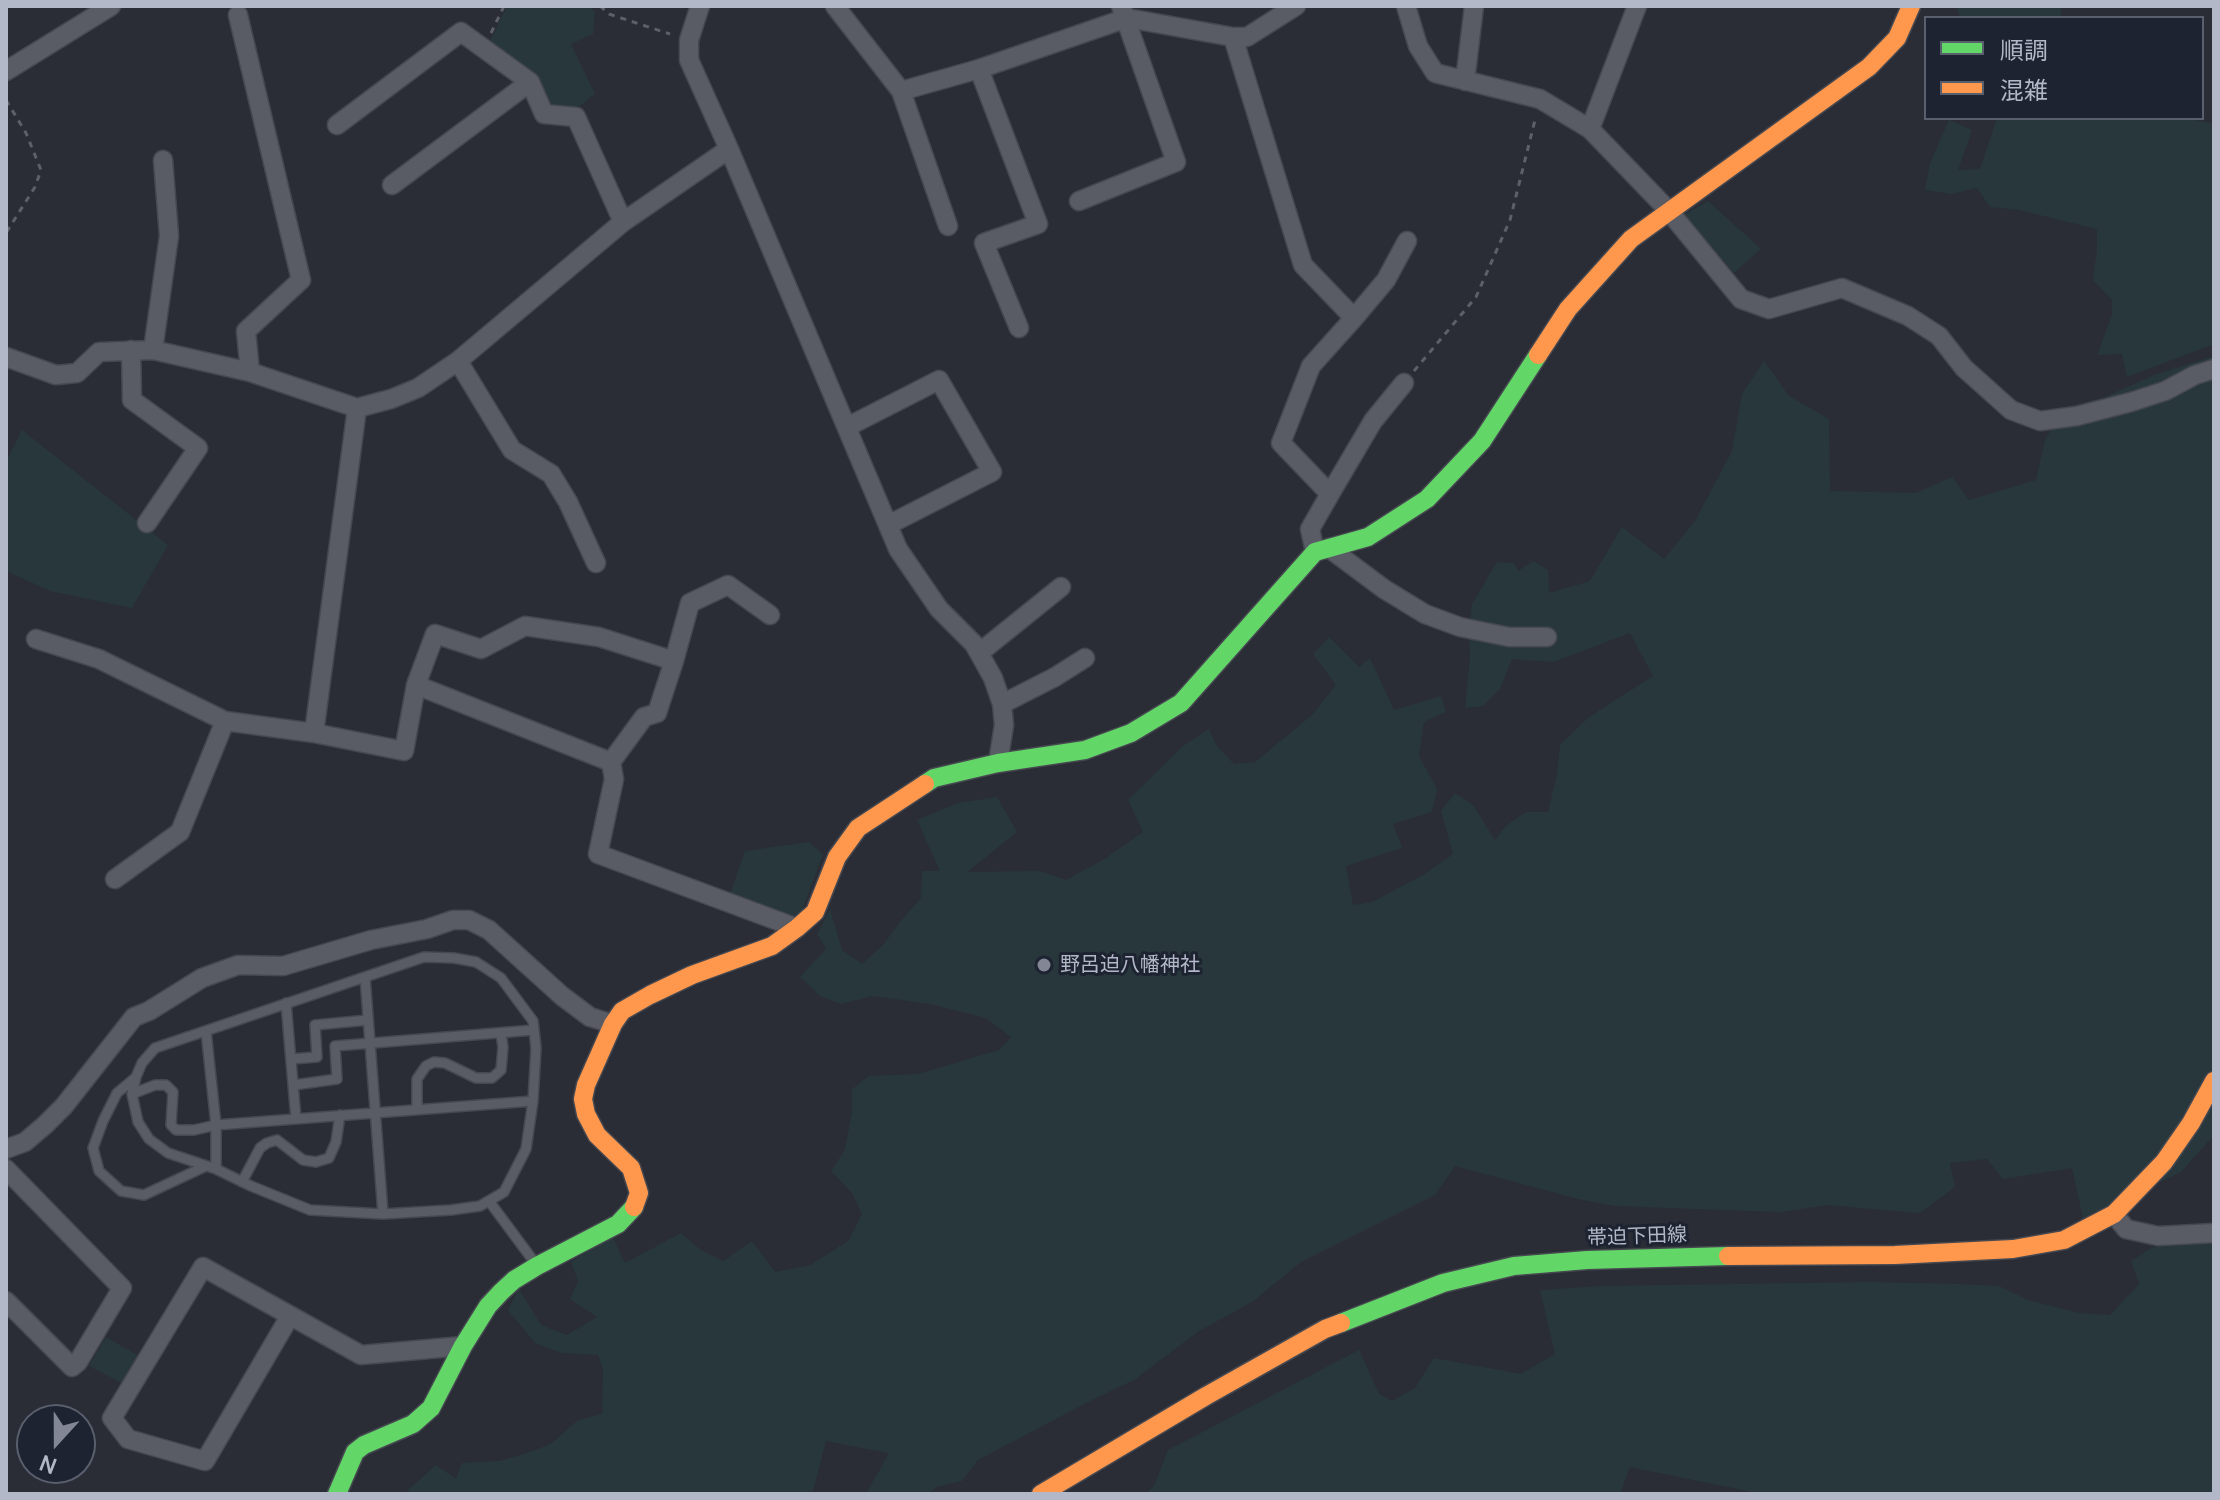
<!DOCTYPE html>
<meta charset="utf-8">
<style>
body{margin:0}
#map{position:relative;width:2220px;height:1500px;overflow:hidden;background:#2a2d36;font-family:Manrope,"Noto Sans JP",sans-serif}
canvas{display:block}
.frame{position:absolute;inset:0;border:8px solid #b3b8c8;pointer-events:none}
.legend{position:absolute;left:1924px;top:16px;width:280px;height:104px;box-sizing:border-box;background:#1d2331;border:2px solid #595f6d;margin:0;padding:10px 14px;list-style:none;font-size:24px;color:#b3b8c8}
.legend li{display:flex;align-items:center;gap:16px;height:40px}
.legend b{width:40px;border:2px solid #595f6d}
.north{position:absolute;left:16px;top:1404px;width:80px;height:80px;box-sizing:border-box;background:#1d2331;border:2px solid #595f6d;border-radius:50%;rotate:201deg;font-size:22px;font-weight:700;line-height:32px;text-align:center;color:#b3b8c8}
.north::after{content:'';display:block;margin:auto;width:28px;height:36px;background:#838795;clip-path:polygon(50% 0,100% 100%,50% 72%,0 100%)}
</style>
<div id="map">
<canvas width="2220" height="1500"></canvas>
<div class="frame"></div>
<ul class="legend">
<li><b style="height:10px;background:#63d668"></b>順調</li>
<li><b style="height:10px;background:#ff974d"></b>混雑</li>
</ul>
<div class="north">N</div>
</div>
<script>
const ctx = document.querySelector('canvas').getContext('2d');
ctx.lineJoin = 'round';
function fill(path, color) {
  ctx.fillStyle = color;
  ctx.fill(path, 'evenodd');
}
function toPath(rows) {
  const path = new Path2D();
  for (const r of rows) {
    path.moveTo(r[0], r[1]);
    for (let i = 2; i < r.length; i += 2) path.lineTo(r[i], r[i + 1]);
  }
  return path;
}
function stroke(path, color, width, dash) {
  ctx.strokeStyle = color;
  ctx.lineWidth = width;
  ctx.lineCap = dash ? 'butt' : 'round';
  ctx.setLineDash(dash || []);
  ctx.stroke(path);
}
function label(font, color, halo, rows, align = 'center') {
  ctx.font = font + ' Manrope,"Noto Sans JP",sans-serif';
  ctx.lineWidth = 6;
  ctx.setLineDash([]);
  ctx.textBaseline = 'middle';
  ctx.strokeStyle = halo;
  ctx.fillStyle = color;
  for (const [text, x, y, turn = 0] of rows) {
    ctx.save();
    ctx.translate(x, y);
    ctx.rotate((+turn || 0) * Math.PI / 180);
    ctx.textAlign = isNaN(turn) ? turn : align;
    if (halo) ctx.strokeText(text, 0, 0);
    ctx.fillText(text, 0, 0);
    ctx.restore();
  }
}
fill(toPath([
 [507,6,588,6,595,12,593,34,571,44,595,94,577,108,550,107,525,67,489,43],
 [1957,6,2060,6,2062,18,1960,18],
 [1997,118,2186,118,2214,124,2214,344,2127,377,2122,354,2097,355,2112,315,2112,300,2093,280,2097,250,2097,229,2019,210,1990,207,1977,188,1952,194,1925,190,1930,163,1949,120,1972,130,1958,170,1980,169],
 [1708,201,1761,249,1734,273,1684,215],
 [2214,356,2214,1135,2181,1172,2083,1218,2072,1168,2003,1179,1987,1159,1950,1163,1955,1187,1920,1213,1827,1205,1781,1212,1615,1206,1578,1199,1455,1166,1435,1195,1301,1262,1252,1302,1199,1331,1134,1380,1090,1401,978,1460,962,1481,937,1487,928,1494,866,1494,889,1453,826,1441,813,1491,800,1494,409,1494,408,1490,436,1465,456,1479,462,1463,500,1461,536,1450,552,1443,578,1420,602,1414,603,1369,598,1355,562,1353,535,1343,508,1310,519,1289,541,1325,567,1335,597,1317,570,1299,578,1281,571,1262,612,1236,625,1263,681,1233,701,1250,723,1261,752,1241,775,1272,811,1265,849,1240,862,1214,852,1193,831,1171,845,1150,852,1111,852,1089,869,1076,918,1074,999,1050,1011,1037,986,1018,930,1004,873,996,841,1004,820,996,800,977,826,949,817,934,830,909,842,950,862,964,883,945,899,923,921,898,922,871,940,871,917,820,958,803,997,797,1017,832,967,872,1040,871,1066,880,1106,858,1143,832,1128,800,1183,746,1209,729,1217,746,1234,764,1255,762,1312,715,1336,685,1313,654,1329,637,1359,667,1370,658,1394,710,1441,696,1446,712,1424,722,1419,756,1437,789,1432,812,1393,824,1402,848,1346,866,1353,905,1372,902,1423,875,1453,854,1441,811,1455,793,1473,805,1495,840,1506,826,1526,812,1548,812,1557,774,1560,745,1589,717,1653,676,1630,633,1553,662,1512,659,1500,689,1483,706,1465,708,1470,656,1469,633,1472,604,1497,562,1514,563,1518,571,1533,561,1548,570,1549,593,1590,581,1622,527,1664,559,1695,521,1732,451,1742,394,1764,361,1789,396,1829,419,1830,491,1916,493,1952,477,1969,500,2036,480,2045,440,2064,408,2105,397,2154,375],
 [22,430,168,545,132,608,50,591,6,571,6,462],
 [809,842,823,854,802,911,794,916,730,894,745,851],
 [2201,1236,2214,1240,2214,1494,1762,1494,1630,1467,1620,1494,1145,1494,1154,1486,1168,1450,1359,1350,1379,1394,1392,1401,1415,1388,1434,1358,1521,1374,1555,1354,1540,1290,1603,1286,1870,1282,1958,1284,1999,1286,2028,1300,2079,1313,2110,1315,2139,1284,2131,1261,2151,1248],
 [106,1337,139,1356,122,1383,89,1366]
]), '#27373c');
const lane = toPath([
 [424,957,454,958,476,962,501,978,533,1021,536,1048,533,1101,526,1149,504,1192,480,1206,451,1210,383,1214,310,1210,251,1186,216,1169,168,1153,149,1139,138,1122,132,1094,136,1077,142,1063,155,1048,424,957],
 [365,977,383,1214],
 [286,1003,296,1119],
 [206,1031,216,1125,216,1169],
 [291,1059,317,1057,315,1025,368,1020],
 [135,1078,117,1093,103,1121,93,1148,99,1171,121,1191,144,1195,206,1166],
 [294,1085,337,1079,335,1046,534,1030],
 [132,1094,155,1085,166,1085,173,1092,171,1125,176,1130,194,1130,216,1125,533,1101],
 [417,1109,417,1079,426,1066,434,1062,445,1063,476,1078,492,1078,501,1070,503,1047,501,1034],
 [242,1182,260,1148,267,1143,277,1140,303,1160,316,1162,329,1158,336,1142,340,1115],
 [489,1201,535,1263]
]);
const street = toPath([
 [700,6,689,40,689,60,729,149,898,549,939,609,974,644,993,678,1002,704,1004,725,998,763],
 [835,6,901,91,979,69,1127,18,1233,37,1247,37,1296,6],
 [1406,6,1418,46,1435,73,1540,99,1590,129,1668,210,1741,299,1769,309,1842,288,1908,316,1939,336,1964,368,2011,410,2040,421,2077,416,2131,402,2165,391,2195,375,2214,369],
 [238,15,301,280,246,331,250,372],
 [1233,37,1303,265,1354,318,1311,366,1281,443,1330,494,1310,529,1315,552],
 [979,69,1038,224,984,243,1019,328],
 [6,71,111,6],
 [1465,81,1474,6],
 [901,91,948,226],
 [337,125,461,32,530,82,544,114,576,117,623,222],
 [1590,129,1637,6],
 [392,185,530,82],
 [1079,201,1176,162,1121,6],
 [1354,318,1386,280,1407,241],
 [131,350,132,400,198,448,147,523],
 [153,350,169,236,163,160],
 [6,357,56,375,77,373,99,352,153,350,250,372,357,408,391,399,418,388,458,361,623,222,729,149],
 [458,361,512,450,551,474,568,502,596,563],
 [847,427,939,380,992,472,888,525],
 [1330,494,1373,421,1404,383],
 [1329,548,1384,589,1425,614,1460,627,1509,637,1547,637],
 [770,615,728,585,690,603,674,661,599,637,525,626,481,649,435,634,416,685,611,762,614,779,598,854,797,928],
 [36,639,99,659,225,721,314,733,404,751,416,685],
 [979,653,1061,587],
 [1002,704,1055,677,1085,658],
 [314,733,357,408],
 [611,762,644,717,657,713,674,661],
 [115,879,180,832,225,721],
 [6,1149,25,1142,45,1125,64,1106,134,1017,149,1011,202,978,238,965,283,966,371,940,427,929,453,920,469,920,489,930,562,996,590,1017,613,1024],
 [6,1169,122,1288,78,1362,72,1367,6,1301],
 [2114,1214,2126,1229,2158,1236,2214,1233],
 [290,1316,205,1461,128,1439,112,1418,203,1267,361,1355,463,1346]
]);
const fast = toPath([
 [925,784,934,778,998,763,1085,750,1131,733,1181,703,1315,552,1368,537,1427,499,1482,441,1538,355],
 [1341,1323,1443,1283,1514,1266,1587,1260,1728,1256],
 [337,1494,355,1452,364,1445,413,1424,431,1408,463,1346,488,1306,501,1292,514,1280,537,1266,618,1224,634,1207]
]);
const slow = toPath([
 [1538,355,1568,309,1631,239,1869,67,1897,38,1911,6],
 [634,1207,639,1193,631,1168,597,1135,586,1114,583,1099,586,1085,613,1024,622,1011,650,995,692,975,772,946,797,928,815,912,837,857,858,828,925,784],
 [1728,1256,1895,1255,2013,1249,2064,1240,2114,1214,2164,1162,2191,1123,2214,1081],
 [1041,1494,1206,1396,1325,1329,1341,1323]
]);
stroke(lane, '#464850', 12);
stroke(street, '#464850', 21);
stroke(fast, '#464850', 21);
stroke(slow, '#464850', 21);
stroke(toPath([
 [600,6,609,14,670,34],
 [491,33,504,6],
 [6,100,26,133,41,170,35,187,6,233],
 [1414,371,1476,297,1510,220,1536,116]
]), '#5d6068', 3, [6, 6]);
stroke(lane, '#595c65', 9);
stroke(street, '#595c65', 18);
stroke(fast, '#63d668', 18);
stroke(slow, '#ff974d', 18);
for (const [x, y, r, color] of [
 [1044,965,8,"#838795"]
]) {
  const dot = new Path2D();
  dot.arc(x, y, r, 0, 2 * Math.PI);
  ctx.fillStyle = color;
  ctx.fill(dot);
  stroke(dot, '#1d2331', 3);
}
label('20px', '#b3b8c8', '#1d2331', [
 ["野呂迫八幡神社",1060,965]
], 'left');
label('20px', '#b3b8c8', '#1d2331', [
 ["帯迫下田線",1637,1237,-2]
]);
</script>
